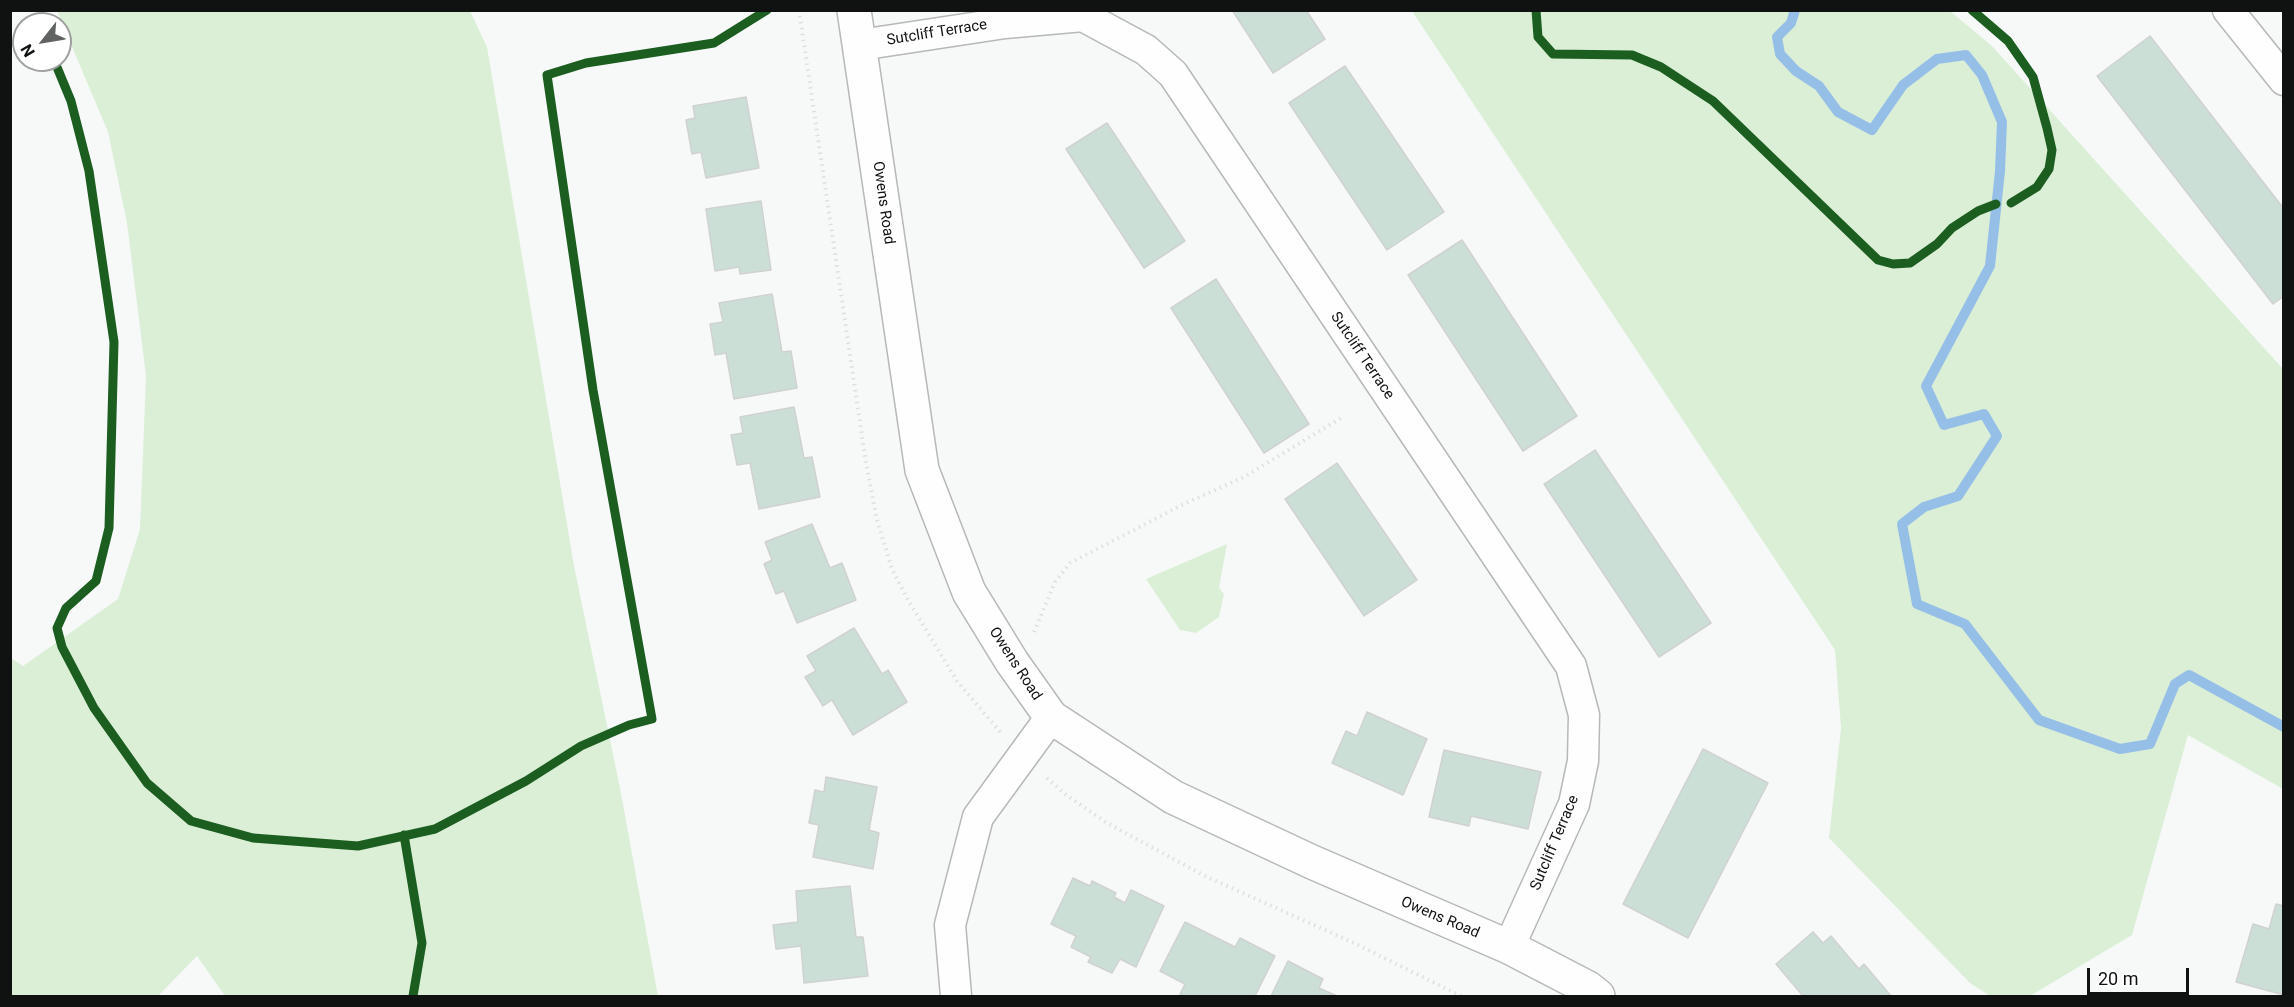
<!DOCTYPE html>
<style>
body{margin:0}
#map{position:relative;width:2294px;height:1007px;overflow:hidden;background:#f7f9f9;font-family:Roboto,sans-serif}
canvas{display:block}
.frame{position:absolute;inset:0;border:12px solid #101211;pointer-events:none}
.north{position:absolute;left:12px;top:12px;width:60px;height:60px;box-sizing:border-box;background:#fff;border:2px solid #9fa0a0;border-radius:50%;rotate:239deg;font-size:16px;font-weight:700;line-height:24px;text-align:center;color:#101211}
.north::after{content:'';display:block;margin:auto;width:21px;height:27px;background:#616362;clip-path:polygon(50% 0,100% 100%,50% 72%,0 100%)}
.scale{position:absolute;left:2087px;top:968px;width:102px;height:27px;box-sizing:border-box;border:3px solid #101211;border-top:0;padding-left:8px;font-size:18px;line-height:21px;white-space:nowrap;color:#101211;-webkit-text-stroke:4px #fff;paint-order:stroke}
</style>
<div id="map">
<canvas width="2294" height="1007"></canvas>
<div class="frame"></div>
<div class="north">N</div>
<div class="scale">20 m</div>
</div>
<script>
const ctx = document.querySelector('canvas').getContext('2d');
ctx.lineJoin = 'round';
function fill(path, color) {
  ctx.fillStyle = color;
  ctx.fill(path, 'evenodd');
}
function toPath(rows) {
  const path = new Path2D();
  for (const r of rows) {
    path.moveTo(r[0], r[1]);
    for (let i = 2; i < r.length; i += 2) path.lineTo(r[i], r[i + 1]);
  }
  return path;
}
function stroke(path, color, width, dash) {
  ctx.strokeStyle = color;
  ctx.lineWidth = width;
  ctx.lineCap = dash ? 'butt' : 'round';
  ctx.setLineDash(dash || []);
  ctx.stroke(path);
}
function label(font, color, halo, rows, align = 'center') {
  ctx.font = font + ' Roboto,sans-serif';
  ctx.lineWidth = 4.5;
  ctx.setLineDash([]);
  ctx.textBaseline = 'middle';
  ctx.strokeStyle = halo;
  ctx.fillStyle = color;
  for (const [text, x, y, turn = 0] of rows) {
    ctx.save();
    ctx.translate(x, y);
    ctx.rotate((+turn || 0) * Math.PI / 180);
    ctx.textAlign = isNaN(turn) ? turn : align;
    if (halo) ctx.strokeText(text, 0, 0);
    ctx.fillText(text, 0, 0);
    ctx.restore();
  }
}
fill(toPath([
 [57,11,470,11,487,47,574,566,620,788,658,996,225,996,197,956,158,996,11,996,11,658,23,666,118,599,140,529,146,376,127,223,108,132],
 [1412,11,1950,11,1992,46,2283,369,2283,789,2188,735,2132,935,2030,996,1990,996,1970,983,1829,838,1841,728,1835,650],
 [1227,544,1219,588,1224,594,1219,617,1196,633,1180,630,1146,579]
]), '#dbefd7');
stroke(toPath([
 [1795,10,1791,23,1777,37,1780,54,1796,71,1819,86,1838,112,1872,130,1903,85,1937,59,1966,55,1982,75,2002,122,2000,171,1990,266,1926,386,1944,425,1984,414,1997,436,1958,496,1924,507,1902,524,1917,604,1965,624,2039,720,2120,749,2150,744,2175,684,2189,675,2284,727]
]), '#96bfe8', 10);
const building = toPath([
 [1232,10,1306,10,1325,39,1273,73,1232,10],
 [2150,36,2284,209,2284,296,2273,304,2097,76,2150,36],
 [1345,66,1444,212,1387,250,1289,103,1345,66],
 [746,97,759,168,706,178,701,152,692,154,686,120,695,118,693,106,746,97],
 [1107,123,1185,241,1144,268,1066,149,1107,123],
 [761,201,771,270,740,274,739,267,715,271,706,209,761,201],
 [1462,240,1577,416,1523,451,1408,275,1462,240],
 [1216,279,1309,424,1264,453,1171,308,1216,279],
 [772,294,782,352,791,351,797,388,734,399,726,353,715,355,710,324,723,322,719,303,772,294],
 [794,407,804,458,812,457,820,497,759,509,750,463,737,465,731,435,743,433,740,417,794,407],
 [1595,450,1711,623,1659,657,1544,484,1595,450],
 [1337,463,1417,580,1364,616,1285,499,1337,463],
 [812,524,830,568,842,563,856,600,797,623,784,591,776,594,764,564,772,560,765,542,812,524],
 [854,628,882,674,888,670,907,702,853,735,832,700,823,706,805,677,816,671,807,656,854,628],
 [1367,712,1427,739,1403,795,1332,763,1346,731,1357,736,1367,712],
 [1703,749,1768,783,1688,938,1623,904,1703,749],
 [1444,750,1541,772,1528,829,1471,816,1469,826,1429,817,1444,750],
 [826,777,877,787,869,830,879,833,873,869,813,857,819,825,809,823,815,790,824,792,826,777],
 [1073,878,1090,886,1092,881,1116,893,1114,897,1125,903,1131,890,1164,906,1136,967,1120,959,1112,973,1088,962,1091,957,1071,947,1076,936,1051,924,1073,878],
 [850,886,856,937,863,937,868,976,804,983,801,946,776,949,773,925,798,922,796,891,850,886],
 [2276,904,2284,906,2284,995,2236,982,2253,924,2269,929,2276,904],
 [1185,922,1235,947,1240,938,1275,956,1255,996,1185,996,1180,994,1185,984,1160,971,1185,922],
 [1813,932,1823,943,1831,936,1859,969,1864,964,1891,996,1803,996,1776,964,1813,932],
 [1288,961,1323,979,1319,988,1337,996,1271,996,1288,961]
]);
fill(building, '#ccdfd7');
stroke(building, '#d0d1d1', 1.5);
const minor = toPath([
 [2228,10,2284,80],
 [860,45,1005,23,1083,16,1146,50,1173,74,1571,666,1584,715,1583,761,1574,804,1509,947],
 [956,996,950,925,978,817,1051,717]
]);
const tertiary = toPath([
 [854,10,922,470,969,592,1012,662,1051,717,1173,797,1312,862,1509,947,1588,988,1598,996]
]);
stroke(minor, '#b7b8b8', 33);
stroke(tertiary, '#b7b8b8', 36);
stroke(toPath([
 [799,10,866,463,877,520,892,569,908,600,957,681,1001,733],
 [1034,632,1055,582,1070,563,1184,504,1244,477,1341,418],
 [1047,778,1065,794,1107,823,1205,876,1354,943,1461,996]
]), '#dedfdf', 4, [1.5, 4.5]);
stroke(minor, '#fefefe', 30);
stroke(tertiary, '#fefefe', 33);
stroke(toPath([
 [1536,10,1538,37,1553,54,1632,55,1661,67,1713,101,1878,260,1893,264,1910,263,1937,244,1952,228,1978,211,1996,204],
 [1972,10,2008,41,2033,77,2047,128,2052,150,2049,169,2037,187,2011,203],
 [54,60,71,101,89,171,114,342,109,528,96,581,66,608,57,628,62,647,94,708,147,783,191,821,253,838,358,846,435,829,526,781,581,746,629,725,652,719,593,390,547,75,586,63,714,43,767,10],
 [404,835,422,943,413,996]
]), '#1b5e20', 9);
label('15px', '#101211', '#fff', [
 ["Sutcliff Terrace",937,33,-9],
 ["Owens Road",883,203,82],
 ["Sutcliff Terrace",1362,356,56],
 ["Owens Road",1015,664,57],
 ["Sutcliff Terrace",1555,843,-67],
 ["Owens Road",1440,918,23]
]);
</script>
